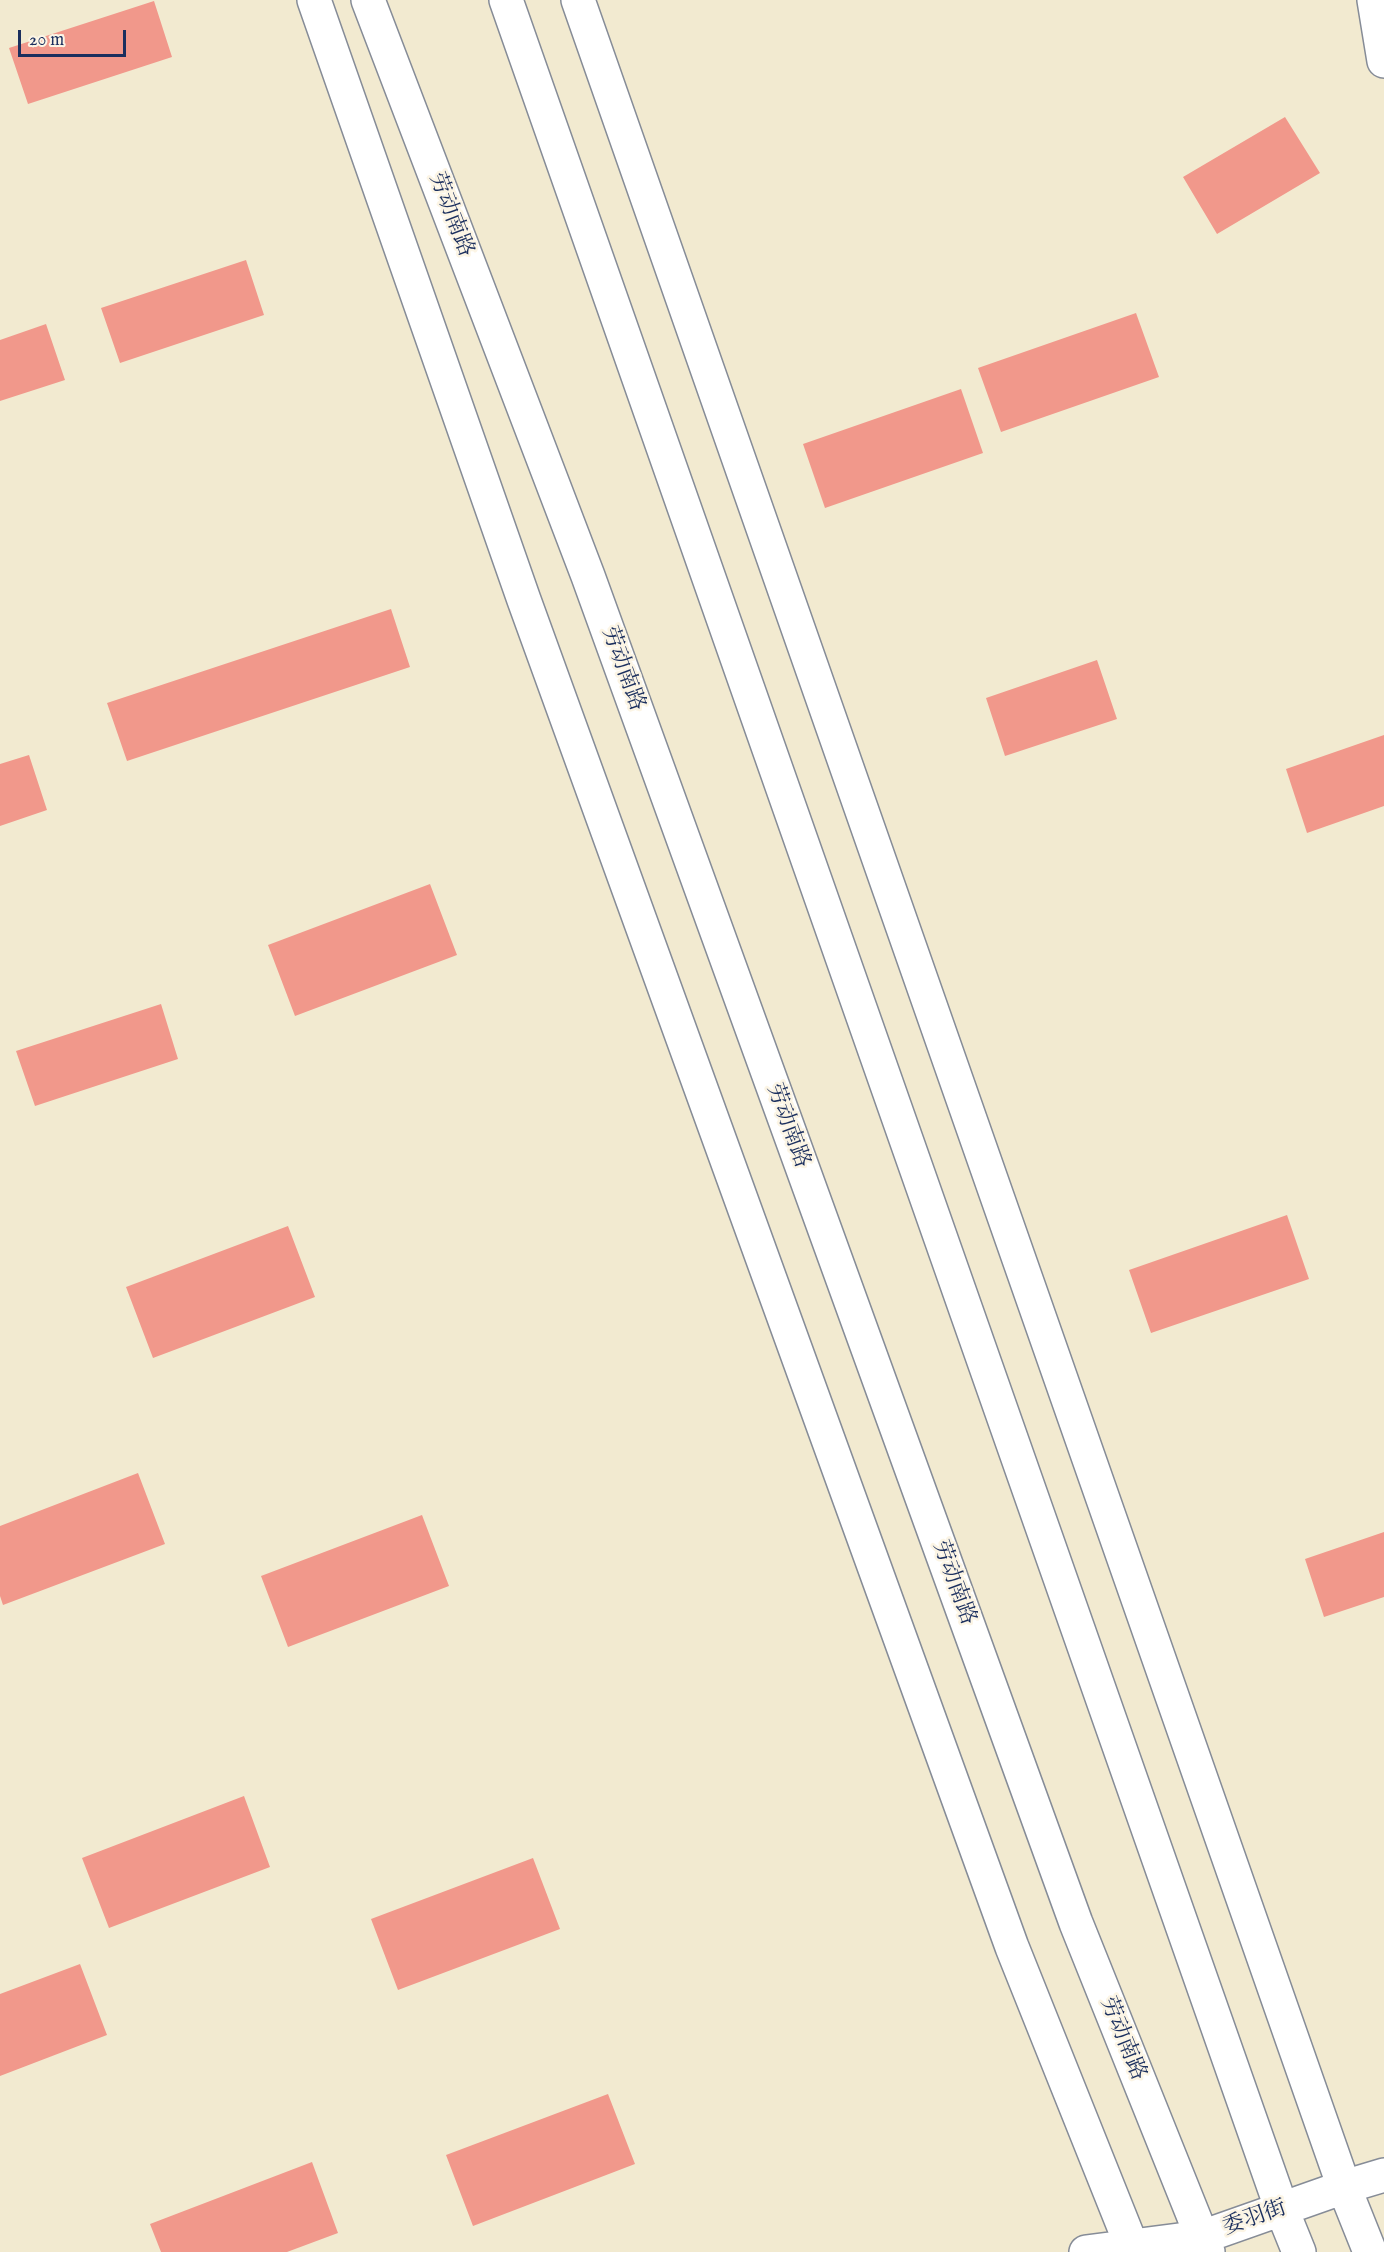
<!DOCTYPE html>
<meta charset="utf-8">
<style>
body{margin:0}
#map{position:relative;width:1384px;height:2252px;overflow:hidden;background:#f2ead0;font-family:"IM FELL English",serif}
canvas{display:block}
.scale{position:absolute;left:18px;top:30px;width:108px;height:27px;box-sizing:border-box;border:3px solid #1b2f5e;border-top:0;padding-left:8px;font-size:18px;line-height:21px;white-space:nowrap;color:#1b2f5e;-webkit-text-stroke:4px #fcf5e5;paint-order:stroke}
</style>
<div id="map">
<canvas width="1384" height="2252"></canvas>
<div class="scale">20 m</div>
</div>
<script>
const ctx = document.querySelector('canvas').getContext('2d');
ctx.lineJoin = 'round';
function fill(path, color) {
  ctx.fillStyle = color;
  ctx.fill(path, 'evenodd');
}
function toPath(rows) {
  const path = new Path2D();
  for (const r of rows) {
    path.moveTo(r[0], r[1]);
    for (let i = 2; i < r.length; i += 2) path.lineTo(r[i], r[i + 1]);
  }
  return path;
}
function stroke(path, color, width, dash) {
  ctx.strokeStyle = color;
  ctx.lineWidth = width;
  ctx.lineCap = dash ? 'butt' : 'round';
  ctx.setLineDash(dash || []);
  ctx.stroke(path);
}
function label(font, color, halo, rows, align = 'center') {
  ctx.font = font + ' "IM FELL English","Noto Serif SC",serif';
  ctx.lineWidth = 5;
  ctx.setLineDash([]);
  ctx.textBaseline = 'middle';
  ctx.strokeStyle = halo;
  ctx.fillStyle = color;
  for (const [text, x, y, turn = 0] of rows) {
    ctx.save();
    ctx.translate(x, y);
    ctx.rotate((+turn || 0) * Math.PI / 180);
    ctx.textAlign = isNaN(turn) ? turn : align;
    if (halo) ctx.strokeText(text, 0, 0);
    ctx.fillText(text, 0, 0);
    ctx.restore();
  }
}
fill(toPath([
 [154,1,172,57,28,104,9,48],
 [1285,117,1320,173,1217,234,1183,177],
 [246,260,264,315,120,363,101,308],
 [1136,313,1159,377,1001,432,978,368],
 [46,324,65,380,0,401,0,340],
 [961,389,983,453,825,508,803,444],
 [391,609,410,667,127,761,107,703],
 [1097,660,1117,719,1005,756,986,698],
 [1384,735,1384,806,1307,833,1286,769],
 [29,755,47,810,0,826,0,764],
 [430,884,457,955,295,1016,268,945],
 [161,1004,178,1059,35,1106,16,1051],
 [1287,1215,1309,1279,1151,1333,1129,1270],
 [288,1226,315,1297,153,1358,126,1287],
 [138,1473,165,1544,3,1605,0,1596,0,1526],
 [422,1515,449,1586,288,1647,261,1576],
 [1384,1532,1384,1597,1324,1617,1305,1559],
 [244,1796,270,1867,109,1928,82,1858],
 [533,1858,560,1929,398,1990,371,1919],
 [80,1964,107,2035,0,2076,0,1994],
 [608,2094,635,2164,473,2226,446,2155],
 [312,2162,338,2233,287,2252,161,2252,150,2224]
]), '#f1988b');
const street = toPath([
 [1374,0,1384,61]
]);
const secondary = toPath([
 [314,0,524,600,1012,1947,1134,2252],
 [368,0,588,576,1076,1923,1208,2252],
 [506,0,1282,2210,1299,2252],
 [578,0,1344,2187,1370,2252],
 [1086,2252,1202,2237,1344,2187,1384,2175]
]);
stroke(street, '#868c97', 36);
stroke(secondary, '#868c97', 36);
stroke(street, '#fff', 33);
stroke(secondary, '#fff', 33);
label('22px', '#1b2f5e', '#fcf5e5', [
 ["劳动南路",450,215,69],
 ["劳动南路",622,669,70],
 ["劳动南路",787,1126,70],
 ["劳动南路",953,1583,70],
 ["劳动南路",1122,2039,68],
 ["委羽街",1255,2219,-19]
]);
</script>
